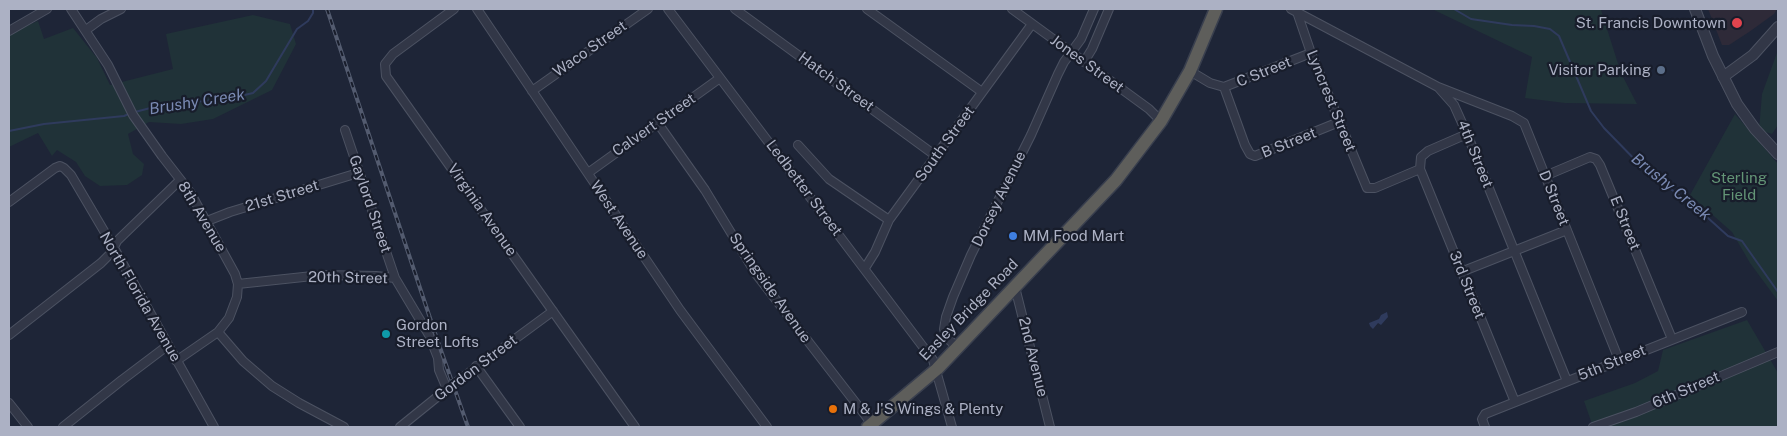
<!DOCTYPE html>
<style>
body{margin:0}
#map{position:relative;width:1787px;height:436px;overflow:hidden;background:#1e2537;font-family:"Public Sans",sans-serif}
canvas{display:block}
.frame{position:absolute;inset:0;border:10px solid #acb1c4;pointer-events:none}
</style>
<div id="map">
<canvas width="1787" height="436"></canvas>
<div class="frame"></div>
</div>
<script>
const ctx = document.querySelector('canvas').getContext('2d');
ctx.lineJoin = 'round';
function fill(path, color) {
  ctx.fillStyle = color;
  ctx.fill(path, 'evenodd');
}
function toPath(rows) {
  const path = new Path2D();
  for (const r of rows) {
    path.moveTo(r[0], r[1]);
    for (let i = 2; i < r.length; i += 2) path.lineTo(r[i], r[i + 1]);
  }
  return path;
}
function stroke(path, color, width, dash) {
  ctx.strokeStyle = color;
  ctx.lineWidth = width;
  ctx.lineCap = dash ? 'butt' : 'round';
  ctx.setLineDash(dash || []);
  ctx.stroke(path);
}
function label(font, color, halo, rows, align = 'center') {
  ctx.font = font + ' "Public Sans",sans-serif';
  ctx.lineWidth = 4.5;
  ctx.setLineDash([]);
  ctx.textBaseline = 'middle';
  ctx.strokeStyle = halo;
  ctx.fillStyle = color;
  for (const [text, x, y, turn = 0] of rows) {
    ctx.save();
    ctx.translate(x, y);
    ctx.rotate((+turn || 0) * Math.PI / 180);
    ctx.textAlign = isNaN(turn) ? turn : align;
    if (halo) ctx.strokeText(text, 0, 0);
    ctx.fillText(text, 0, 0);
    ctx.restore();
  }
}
fill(toPath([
 [1708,9,1777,9,1774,14,1749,32,1729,45,1722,45]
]), '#2e2a38');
fill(toPath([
 [1432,9,1601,10,1621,73,1637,104,1565,103,1525,98,1532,57],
 [253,15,290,24,296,44,272,90,213,119,181,124,149,122,128,134,133,154,144,164,142,175,127,185,100,186,85,176,76,162,57,150,52,156,38,133,9,147,9,33,38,21,44,39,73,28,97,58,110,85,173,69,166,34],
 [1778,50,1778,125,1772,134,1759,130,1762,94],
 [1735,114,1778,164,1778,301,1750,263,1732,232,1690,195],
 [1747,320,1778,373,1778,427,1593,427,1584,401,1635,383,1658,371,1663,350]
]), '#203238');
fill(toPath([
 [1387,312,1388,317,1381,325,1378,323,1373,329,1370,326,1369,323,1379,319,1381,315]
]), '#2f3b5d');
stroke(toPath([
 [1454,9,1471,19,1512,25,1534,26,1550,29,1559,36,1591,111,1604,128,1646,171,1698,209,1728,236,1742,241,1778,292],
 [135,112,158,106,232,98,253,93,266,81,297,29,308,21,313,13,313,9],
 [9,131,44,124,124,116,131,113]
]), '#2f3b5d', 2);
const minor = toPath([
 [71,9,108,65,133,115,162,156,190,192,235,274,238,284,237,297,229,318,218,332,176,361],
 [454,9,393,54,385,64,386,76,635,427],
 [477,9,680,310,767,427],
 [668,9,933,360,952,427],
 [735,9,936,156],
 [867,9,982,92],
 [1012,9,1149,109,1161,121],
 [1291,9,1438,87,1454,105,1467,134,1567,381],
 [1297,12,1311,53,1367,188,1375,188,1420,169,1421,157,1428,151,1467,134],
 [86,30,101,19,121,9],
 [9,31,47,9],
 [1084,62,1092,49,1109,9],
 [1190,71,1210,83,1224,87,1311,53],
 [1224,87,1245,145,1250,154,1255,156,1339,122],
 [1438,87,1512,116,1524,123,1619,360],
 [532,91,648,9],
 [657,122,705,190,756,274,872,424],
 [345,130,395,278],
 [798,145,829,179,889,220],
 [1420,169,1515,402],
 [588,173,720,78],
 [1545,176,1590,157,1596,159,1600,165,1672,339],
 [9,202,55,168,60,166,64,168,71,175,114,248,214,427],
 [207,221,230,212,358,173],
 [865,268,875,252,889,220,1032,24],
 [1461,272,1567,230],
 [238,284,322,275,376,276,395,278,429,335,438,358,439,370,447,389],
 [1015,287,1050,427],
 [218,332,243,361,272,386,299,403,344,427],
 [9,335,101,263,111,253,117,241,180,180],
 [957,347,947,338,944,329,946,317,953,297,971,255,1031,135,1058,74,1064,62,1081,39,1094,9],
 [476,366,520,427],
 [9,403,28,427],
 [63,427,122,380,167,346],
 [400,427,447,389,553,311],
 [1485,427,1482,419,1485,414,1742,312],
 [1593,427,1636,412,1778,352]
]);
const tertiary = toPath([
 [1695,9,1713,56,1737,104,1755,129,1778,154],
 [1723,77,1753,55,1778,27]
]);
const trunk = toPath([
 [868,427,937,369,1116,180,1161,121,1190,71,1216,9]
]);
stroke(minor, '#4c5262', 10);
stroke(tertiary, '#4c5262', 12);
stroke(trunk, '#393f4e', 15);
stroke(minor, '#323747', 8);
stroke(tertiary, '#323747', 10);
stroke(trunk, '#5e5e5b', 12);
const rail = toPath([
 [327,9,438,342,468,427]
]);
stroke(rail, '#535b6f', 4);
stroke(rail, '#181d2b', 2, [5.5]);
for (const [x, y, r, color] of [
 [1737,23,6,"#e0444e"],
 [1661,70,5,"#5c6f8a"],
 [1013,236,5,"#3f7fe0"],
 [386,334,5,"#0f9aa8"],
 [833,409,5,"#e8710a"]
]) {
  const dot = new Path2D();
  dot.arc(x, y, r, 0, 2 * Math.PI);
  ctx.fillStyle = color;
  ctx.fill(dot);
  stroke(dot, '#181d2b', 2);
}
label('15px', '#acb1c4', '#181d2b', [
 ["St. Francis Downtown",1726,23,"right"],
 ["Visitor Parking",1651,70,"right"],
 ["MM Food Mart",1023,236],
 ["Gordon",396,325],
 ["Street Lofts",396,342],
 ["M & J'S Wings & Plenty",843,409]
], 'left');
label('15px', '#acb1c4', '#181d2b', [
 ["Waco Street",590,49,-35],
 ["Jones Street",1087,64,36],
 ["C Street",1264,72,-22],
 ["Hatch Street",836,82,36],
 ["Lyncrest Street",1331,101,68],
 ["Calvert Street",654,125,-35],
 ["B Street",1289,143,-22],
 ["South Street",945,144,-54],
 ["4th Street",1475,154,68],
 ["Ledbetter Street",804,188,53],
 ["21st Street",282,196,-17],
 ["D Street",1554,198,68],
 ["Dorsey Avenue",999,199,-64],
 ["Gaylord Street",370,204,71],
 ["Virginia Avenue",482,210,55],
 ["8th Avenue",202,217,59],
 ["West Avenue",619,220,56],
 ["E Street",1625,223,68],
 ["20th Street",348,278,1],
 ["3rd Street",1467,285,68],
 ["Springside Avenue",770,288,55],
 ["North Florida Avenue",140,297,60],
 ["Easley Bridge Road",969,310,-46],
 ["2nd Avenue",1033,357,76],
 ["5th Street",1612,363,-22],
 ["Gordon Street",476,368,-37],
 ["6th Street",1686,390,-23]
]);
label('15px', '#639576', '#181d2b', [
 ["Sterling",1739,178],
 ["Field",1739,195]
]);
label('italic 16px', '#7a8ab3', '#181d2b', [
 ["Brushy Creek",197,102,-9],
 ["Brushy Creek",1671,187,39]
]);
</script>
